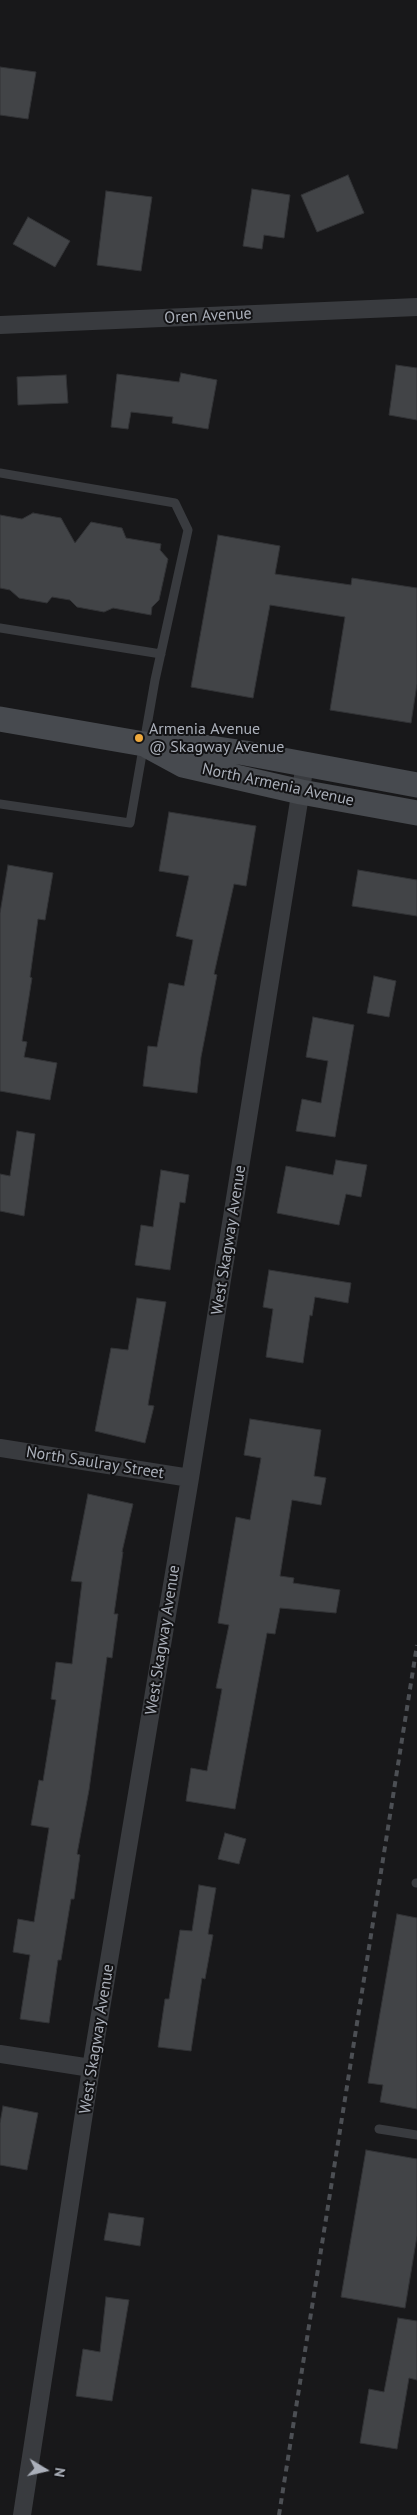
<!DOCTYPE html>
<style>
body{margin:0}
#map{position:relative;width:417px;height:2515px;overflow:hidden;background:#18181a;font-family:"PT Sans",sans-serif}
canvas{display:block}
.north{position:absolute;left:20px;top:2445px;width:50px;height:50px;-webkit-text-stroke:4px #131315;paint-order:stroke;rotate:99deg;font-size:14px;font-weight:700;line-height:20px;text-align:center;color:#abb0ba}
.north::after{content:'';display:block;margin:auto;width:18px;height:22px;background:#abb0ba;clip-path:polygon(50% 0,100% 100%,50% 72%,0 100%)}
</style>
<div id="map">
<canvas width="417" height="2515"></canvas>
<div class="north">N</div>
</div>
<script>
const ctx = document.querySelector('canvas').getContext('2d');
ctx.lineJoin = 'round';
function fill(path, color) {
  ctx.fillStyle = color;
  ctx.fill(path, 'evenodd');
}
function toPath(rows) {
  const path = new Path2D();
  for (const r of rows) {
    path.moveTo(r[0], r[1]);
    for (let i = 2; i < r.length; i += 2) path.lineTo(r[i], r[i + 1]);
  }
  return path;
}
function stroke(path, color, width, dash) {
  ctx.strokeStyle = color;
  ctx.lineWidth = width;
  ctx.lineCap = dash ? 'butt' : 'round';
  ctx.setLineDash(dash || []);
  ctx.stroke(path);
}
function label(font, color, halo, rows, align = 'center') {
  ctx.font = font + ' "PT Sans",sans-serif';
  ctx.lineWidth = 4;
  ctx.setLineDash([]);
  ctx.textBaseline = 'middle';
  ctx.strokeStyle = halo;
  ctx.fillStyle = color;
  for (const [text, x, y, turn = 0] of rows) {
    ctx.save();
    ctx.translate(x, y);
    ctx.rotate((+turn || 0) * Math.PI / 180);
    ctx.textAlign = isNaN(turn) ? turn : align;
    if (halo) ctx.strokeText(text, 0, 0);
    ctx.fillText(text, 0, 0);
    ctx.restore();
  }
}
const building = toPath([
 [0,67,36,72,28,119,0,115,0,67],
 [348,175,364,213,317,232,301,195,348,175],
 [252,189,290,195,284,238,264,235,262,249,243,246,252,189],
 [106,191,152,197,141,271,97,265,106,191],
 [28,217,70,241,55,267,13,244,28,217],
 [396,365,417,368,417,420,389,415,396,365],
 [181,373,217,380,208,429,172,423,173,417,131,412,128,429,111,427,117,374,179,382,181,373],
 [66,375,68,403,18,405,17,377,66,375],
 [33,513,61,518,75,543,91,522,122,528,126,538,161,544,160,550,168,559,159,600,152,607,151,615,113,608,104,612,77,607,70,600,52,597,47,603,19,598,10,590,0,588,0,515,22,519,33,513],
 [218,535,280,546,275,574,351,585,352,578,417,588,417,684,411,723,330,710,345,617,270,605,253,698,191,687,218,535],
 [169,812,256,826,246,886,234,884,214,974,217,975,201,1057,197,1093,143,1086,148,1046,157,1047,169,983,184,986,193,940,176,936,189,876,159,871,169,812],
 [8,865,53,873,45,920,38,919,30,977,32,978,22,1041,27,1042,24,1057,57,1063,50,1100,0,1091,0,913,8,865],
 [358,870,417,880,417,916,352,906,358,870],
 [374,976,396,981,389,1017,367,1013,374,976],
 [313,1017,354,1025,335,1137,296,1131,302,1099,321,1103,328,1061,306,1057,313,1017],
 [17,1131,35,1134,24,1216,0,1211,0,1174,10,1176,17,1131],
 [336,1160,367,1165,361,1197,346,1194,339,1225,277,1213,286,1166,333,1175,336,1160],
 [161,1170,189,1175,185,1203,180,1202,170,1270,135,1265,141,1225,153,1227,161,1170],
 [269,1270,351,1283,348,1303,315,1297,312,1316,310,1315,303,1363,266,1357,273,1309,263,1307,269,1270],
 [137,1298,166,1302,148,1405,154,1406,145,1443,95,1431,111,1348,128,1350,137,1298],
 [250,1419,321,1430,314,1476,326,1478,321,1505,292,1500,280,1576,294,1578,293,1583,340,1590,336,1613,280,1608,275,1634,267,1633,235,1809,186,1801,191,1768,207,1771,222,1689,216,1688,229,1625,218,1623,236,1517,250,1520,261,1458,244,1455,250,1419],
 [88,1494,133,1504,122,1552,123,1552,114,1614,118,1614,112,1658,107,1657,89,1790,77,1854,80,1855,74,1899,71,1899,61,1960,58,1960,49,2023,20,2019,30,1955,13,1952,18,1919,34,1922,49,1828,31,1825,39,1780,43,1781,56,1700,51,1699,56,1662,72,1664,82,1582,71,1581,88,1494],
 [225,1833,246,1839,239,1864,218,1859,225,1833],
 [199,1885,216,1888,208,1934,213,1935,205,1979,202,1978,191,2051,158,2047,165,1999,169,1999,180,1930,192,1931,199,1885],
 [397,1914,417,1918,417,2109,380,2102,383,2085,368,2083,397,1914],
 [3,2106,38,2113,27,2170,0,2165,0,2123,3,2106],
 [366,2150,417,2159,417,2236,405,2308,341,2297,366,2150],
 [109,2213,144,2218,140,2246,104,2240,109,2213],
 [106,2297,129,2300,112,2401,76,2396,83,2349,100,2352,106,2297],
 [398,2318,417,2321,417,2380,409,2378,397,2449,360,2443,369,2389,384,2392,398,2318]
]);
fill(building, '#424447');
stroke(building, '#323336', 1);
stroke(toPath([
 [0,473,175,503,188,530,155,680,130,823,0,804],
 [0,628,161,654],
 [416,1883,417,1883],
 [379,2129,417,2135]
]), '#393b3f', 9);
stroke(toPath([
 [0,325,417,307],
 [0,1448,190,1478],
 [0,2054,91,2068],
 [22,2515,91,2068,190,1478,305,764]
]), '#393b3f', 18);
stroke(toPath([
 [0,719,144,744,190,745,245,753,417,785],
 [148,746,183,765,301,792,417,813]
]), '#474a4f', 25);
stroke(toPath([
 [279,2515,417,1645]
]), '#4c4f54', 4, [6, 5]);
for (const [x, y, r, color] of [
 [139,738,5,"#eea93d"]
]) {
  const dot = new Path2D();
  dot.arc(x, y, r, 0, 2 * Math.PI);
  ctx.fillStyle = color;
  ctx.fill(dot);
  stroke(dot, '#131315', 2);
}
label('16px', '#abb0ba', '#131315', [
 ["Oren Avenue",208,316,-3],
 ["North Armenia Avenue",278,785,12],
 ["West Skagway Avenue",229,1240,-81],
 ["North Saulray Street",95,1463,9],
 ["West Skagway Avenue",163,1640,-81],
 ["West Skagway Avenue",97,2039,-81]
]);
label('16px', '#abb0ba', '#131315', [
 ["Armenia Avenue",149,729],
 ["@ Skagway Avenue",149,747]
], 'left');
</script>
